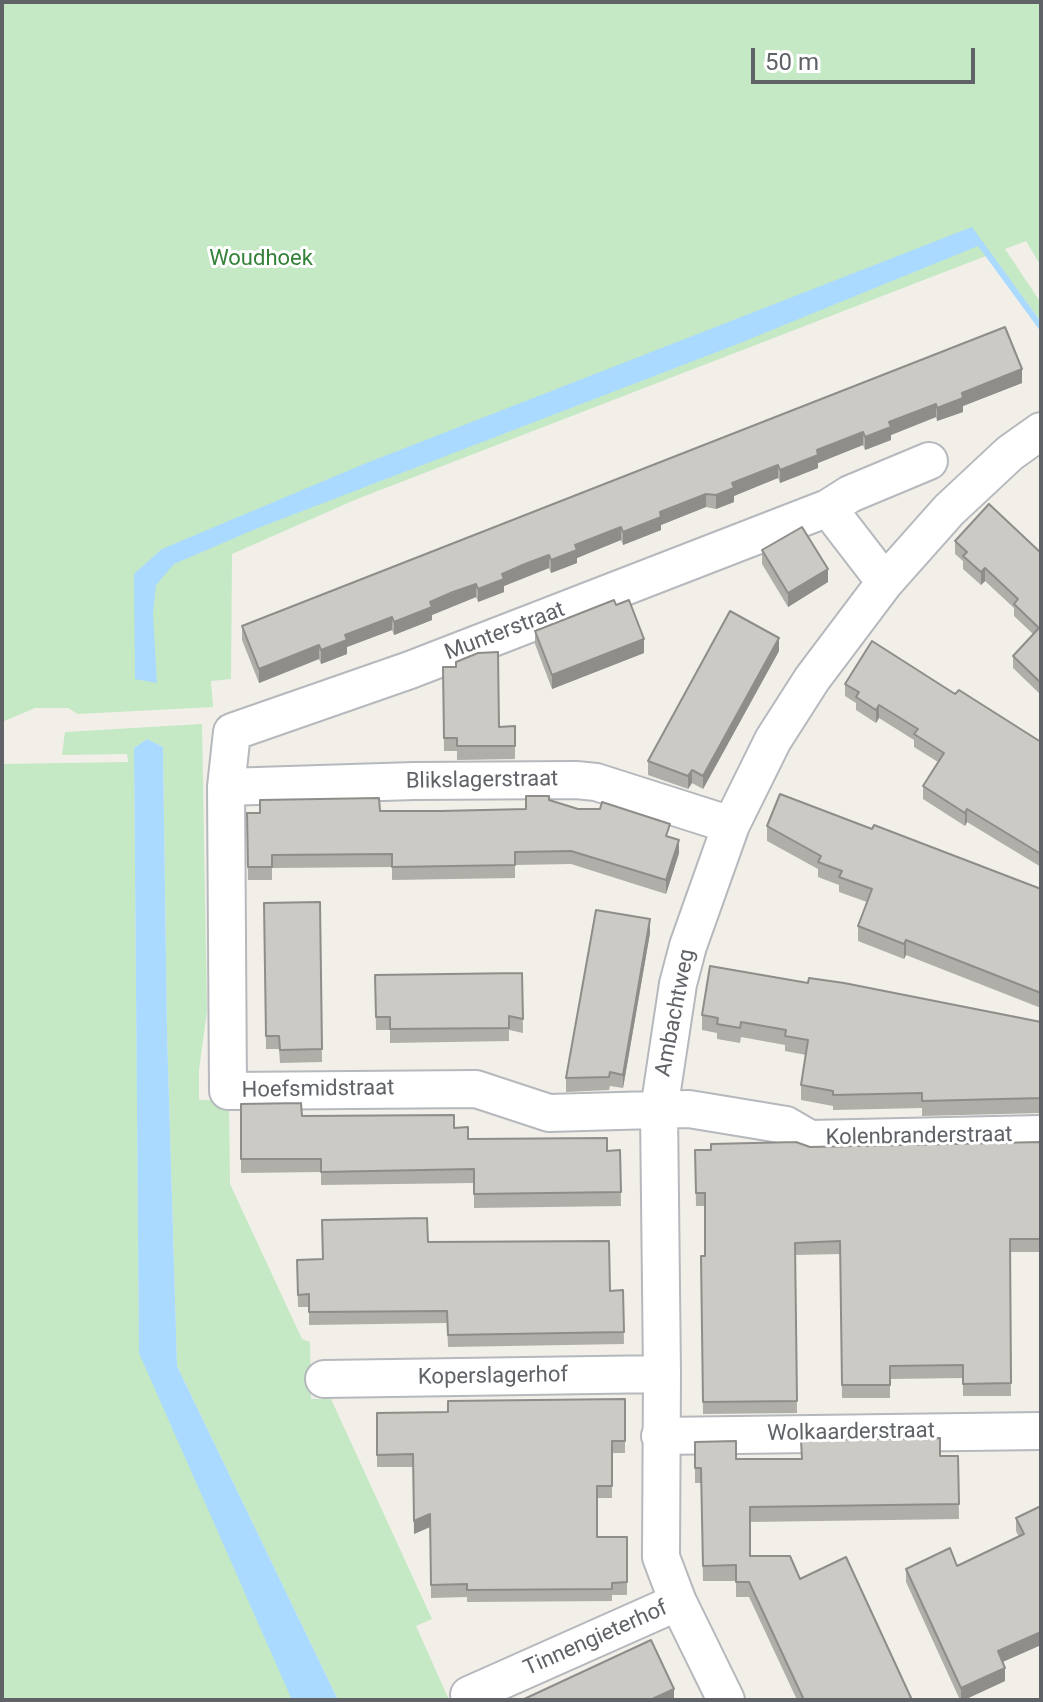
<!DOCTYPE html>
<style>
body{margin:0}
#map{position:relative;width:1043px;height:1702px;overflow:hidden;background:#f1efe8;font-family:Roboto,sans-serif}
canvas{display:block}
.frame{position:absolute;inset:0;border:4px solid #5f6368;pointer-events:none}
.scale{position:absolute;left:751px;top:48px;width:224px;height:36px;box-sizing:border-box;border:4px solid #5f6368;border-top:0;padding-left:10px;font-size:24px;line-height:28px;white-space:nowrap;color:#5f6368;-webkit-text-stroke:6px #fff;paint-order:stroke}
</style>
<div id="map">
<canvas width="1043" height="1702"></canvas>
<div class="frame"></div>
<div class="scale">50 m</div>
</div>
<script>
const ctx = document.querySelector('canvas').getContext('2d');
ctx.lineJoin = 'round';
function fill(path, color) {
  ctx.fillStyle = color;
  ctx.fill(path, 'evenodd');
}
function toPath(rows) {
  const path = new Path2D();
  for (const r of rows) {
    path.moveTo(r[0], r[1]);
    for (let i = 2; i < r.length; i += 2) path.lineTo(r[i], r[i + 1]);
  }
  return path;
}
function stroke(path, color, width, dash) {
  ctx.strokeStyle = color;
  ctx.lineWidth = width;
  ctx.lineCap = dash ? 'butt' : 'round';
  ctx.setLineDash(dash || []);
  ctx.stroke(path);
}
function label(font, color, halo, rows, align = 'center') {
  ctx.font = font + ' Roboto,sans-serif';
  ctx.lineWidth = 6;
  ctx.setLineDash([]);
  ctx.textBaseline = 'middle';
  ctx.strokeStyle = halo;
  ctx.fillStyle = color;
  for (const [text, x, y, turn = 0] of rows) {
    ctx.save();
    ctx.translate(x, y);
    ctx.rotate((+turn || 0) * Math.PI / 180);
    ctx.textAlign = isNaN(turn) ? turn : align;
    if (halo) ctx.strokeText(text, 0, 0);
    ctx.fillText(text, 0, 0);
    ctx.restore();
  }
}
fill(toPath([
 [2,2,1041,2,1041,266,1026,241,1005,249,1041,303,1041,322,991,254,357,499,232,554,231,679,211,681,213,707,78,714,68,708,35,708,2,722],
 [202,724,207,1011,199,1070,199,1100,219,1100,219,1107,229,1107,230,1184,302,1339,310,1342,311,1399,331,1399,432,1619,416,1626,449,1700,338,1700,177,1366,167,1031,163,747,147,739,134,748,139,1323,293,1700,2,1700,2,764,128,762,127,754,62,755,65,732]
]), '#c5e8c5');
fill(toPath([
 [972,227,1041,322,1041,332,978,246,735,345,253,530,174,564,156,585,153,614,157,683,135,679,134,574,162,549,364,464],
 [147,739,163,747,167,1031,177,1366,338,1700,292,1700,139,1353,134,748]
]), '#aadaff');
const minor = toPath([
 [929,461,850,494,828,508,410,670,232,732,226,787,228,1091,476,1089,549,1113,689,1109,786,1125,810,1139,1041,1134],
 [828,508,885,582],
 [226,787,414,781,576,780,596,782,731,825],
 [324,1379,662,1374],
 [660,1436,1041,1431],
 [469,1695,678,1602],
 [726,1700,678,1602,661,1557,662,1374,659,1110,678,984,688,946,731,825,773,740,812,679,885,582,949,510,1010,453,1041,431]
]);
stroke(minor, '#b5b8bc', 40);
stroke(minor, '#fff', 36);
fill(toPath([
 [1005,327,1022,383,963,406,963,412,937,421,936,417,891,435,891,440,865,450,863,445,818,463,818,468,780,483,778,478,755,487,734,496,734,502,716,509,706,507,683,516,661,525,661,530,623,545,621,540,598,549,577,558,577,563,551,573,549,568,504,586,504,592,478,602,476,597,432,615,432,620,394,635,392,630,347,647,347,654,321,664,319,659,259,683,242,640,242,626],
 [955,541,1041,553,1041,695,1013,668,1013,656,1033,634,1014,616,1014,608,985,581,981,585,963,569,963,561,955,554],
 [762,550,828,582,788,607,762,564],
 [616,605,644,653,552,689,535,644,535,631],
 [779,651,703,789,692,783,688,789,648,775,648,761],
 [443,667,499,727,515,726,515,759,457,760,457,751,444,751],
 [845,684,955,694,1041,742,1041,867,967,822,965,826,923,799,923,786,938,762,914,747,914,740,879,718,876,723,856,710,856,703,845,696],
 [549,800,670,837,679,853,666,894,571,864,515,865,515,878,392,880,392,867,272,868,272,880,248,880,247,813,526,809],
 [767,826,872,829,1041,889,1041,1008,906,955,904,959,858,941,858,926,867,902,839,892,839,885,818,877,818,869,767,841],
 [320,902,322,1062,280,1063,279,1049,266,1049,264,903],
 [650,933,623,1088,610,1086,609,1090,566,1092,566,1078],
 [522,973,523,1033,509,1030,509,1041,390,1043,390,1030,376,1030,375,975],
 [808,983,1041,1022,1041,1113,922,1116,922,1108,833,1110,833,1106,801,1100,801,1085,806,1055,785,1051,785,1045,741,1037,740,1043,717,1039,717,1033,702,1030,702,1015],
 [241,1104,302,1116,454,1128,468,1139,607,1151,620,1150,621,1206,474,1208,474,1183,321,1185,321,1172,241,1173],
 [1041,1142,1041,1252,1010,1252,1011,1396,963,1396,963,1378,890,1379,890,1398,842,1398,840,1254,795,1255,797,1413,703,1414,701,1256,705,1256,705,1206,696,1206,695,1150],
 [428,1242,610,1291,623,1290,624,1344,448,1347,447,1323,309,1325,309,1307,298,1307,297,1260,322,1259],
 [625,1399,625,1453,612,1453,612,1498,597,1498,597,1537,627,1537,627,1595,612,1595,612,1601,467,1602,467,1597,431,1598,430,1527,414,1534,413,1467,377,1467,377,1413,448,1412],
 [695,1442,736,1459,958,1456,959,1519,750,1522,750,1556,800,1579,912,1700,797,1700,749,1597,736,1597,736,1581,703,1581,701,1483,695,1483],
 [1041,1506,1041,1645,1002,1662,1005,1681,964,1700,960,1700,906,1582,906,1569,957,1566,1019,1537,1016,1531,1016,1518]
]), '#afaea9');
fill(toPath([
 [1022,369,1022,383,963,406,963,412,937,421,937,408,962,393],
 [936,404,936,417,891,435,891,440,865,450,865,437,889,422],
 [863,432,863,445,818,463,818,468,780,483,780,470,817,450],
 [778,465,778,478,734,496,734,502,716,509,716,495,732,483],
 [706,494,706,507,661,525,661,530,623,545,623,532,660,512],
 [621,527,621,540,577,558,577,563,551,573,551,560,575,545],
 [549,555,549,568,504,586,504,592,478,602,478,589,502,574],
 [985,568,985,581,981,585,981,572],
 [828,569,828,582,788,607,788,593],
 [476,584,476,597,432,615,432,620,394,635,394,622,430,602],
 [392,617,392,630,347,647,347,654,321,664,321,650,345,635],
 [779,638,779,651,703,789,703,776],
 [644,639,644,653,552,689,552,675],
 [319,645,319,659,259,683,259,669],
 [879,705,879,718,876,723,876,710],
 [692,770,692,783,688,789,688,776],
 [967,809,967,822,965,826,965,813],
 [679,840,679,853,666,894,666,880],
 [650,919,650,933,623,1088,623,1075],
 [906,940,906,955,904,959,904,944],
 [430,1514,430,1527,414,1534,414,1521],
 [1041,1632,1041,1645,998,1664,998,1651],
 [1005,1668,1005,1681,964,1700,961,1700,961,1688],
 [674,1689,674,1700,650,1700]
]), '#8f8d8a');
const building = toPath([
 [1005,327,1022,369,962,393,963,398,937,408,936,404,889,422,891,427,865,437,863,432,817,450,818,455,780,470,778,465,732,483,734,488,716,495,706,494,660,512,661,517,623,532,621,527,575,545,577,550,551,560,549,555,525,564,502,574,504,579,478,589,476,584,453,592,430,602,432,607,394,622,392,617,345,635,347,640,321,650,319,645,259,669,242,626,1005,327],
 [989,504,1041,553,1041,683,1013,656,1039,628,1014,604,1018,599,985,568,981,572,963,556,967,552,955,541,989,504],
 [802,527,828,569,788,593,762,550,802,527],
 [614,600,616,605,629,600,644,639,552,675,535,631,614,600],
 [730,611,779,638,703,776,692,770,688,776,648,761,730,611],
 [872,641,955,694,959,690,1041,742,1041,854,967,809,965,813,923,786,944,753,914,734,918,729,879,705,876,710,856,697,859,692,845,684,872,641],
 [498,652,499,727,515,726,515,746,457,746,457,738,444,738,443,667,456,667,456,662,478,653,498,652],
 [780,794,872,829,874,825,1041,889,1041,993,906,940,904,944,858,926,872,889,839,877,842,871,818,862,821,856,767,826,780,794],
 [526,796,549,796,549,800,578,809,600,809,602,802,670,824,666,836,679,840,666,880,571,851,515,852,515,865,392,867,392,854,272,855,272,867,248,867,247,813,260,813,260,800,379,798,380,811,441,811,526,809,526,796],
 [320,902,322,1049,280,1050,279,1036,266,1036,264,903,320,902],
 [596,910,650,919,623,1075,610,1072,609,1077,566,1078,596,910],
 [710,966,808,983,809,978,844,983,1041,1022,1041,1098,922,1101,922,1093,833,1095,833,1091,801,1085,808,1040,785,1036,786,1030,741,1022,740,1028,717,1024,718,1018,702,1015,710,966],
 [522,973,523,1019,509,1016,509,1028,390,1029,390,1017,376,1017,375,975,522,973],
 [301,1103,302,1116,454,1115,454,1128,468,1127,468,1139,607,1138,607,1151,620,1150,621,1192,474,1194,474,1169,321,1172,321,1159,241,1159,241,1104,301,1103],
 [796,1142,810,1147,1041,1142,1041,1239,1010,1239,1011,1383,963,1384,963,1365,890,1366,890,1385,842,1385,840,1241,795,1243,797,1401,703,1402,701,1256,705,1256,705,1193,696,1193,695,1150,711,1150,711,1144,796,1142],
 [427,1218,428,1242,609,1241,610,1291,623,1290,624,1332,448,1335,447,1311,309,1312,309,1294,298,1295,297,1260,323,1259,322,1220,427,1218],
 [625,1399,625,1441,612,1441,612,1486,597,1486,597,1537,627,1537,627,1582,612,1583,612,1589,467,1590,467,1584,431,1585,430,1514,414,1521,413,1454,377,1455,377,1413,448,1412,448,1401,625,1399],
 [940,1438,940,1456,958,1456,959,1504,750,1507,750,1556,790,1556,800,1579,846,1557,912,1700,804,1700,749,1582,736,1582,736,1565,703,1566,701,1468,695,1468,695,1442,736,1441,736,1459,802,1459,801,1440,940,1438],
 [1041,1506,1041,1632,998,1651,1005,1668,961,1688,906,1569,950,1548,957,1566,1024,1534,1016,1518,1041,1506],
 [651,1640,674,1689,650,1700,522,1700,651,1640]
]);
fill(building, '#cccac5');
stroke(building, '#8f8d8a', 2);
label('22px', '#348238', '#fff', [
 ["Woudhoek",261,259]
]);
label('22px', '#5f6368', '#fff', [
 ["Munterstraat",505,632,-21],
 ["Blikslagerstraat",482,781,-1],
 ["Ambachtweg",676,1013,-79],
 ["Hoefsmidstraat",318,1090,-1],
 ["Kolenbranderstraat",919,1137,-1],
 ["Koperslagerhof",493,1377,-1],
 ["Wolkaarderstraat",851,1433,-1],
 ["Tinnengieterhof",596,1639,-24]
]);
</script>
